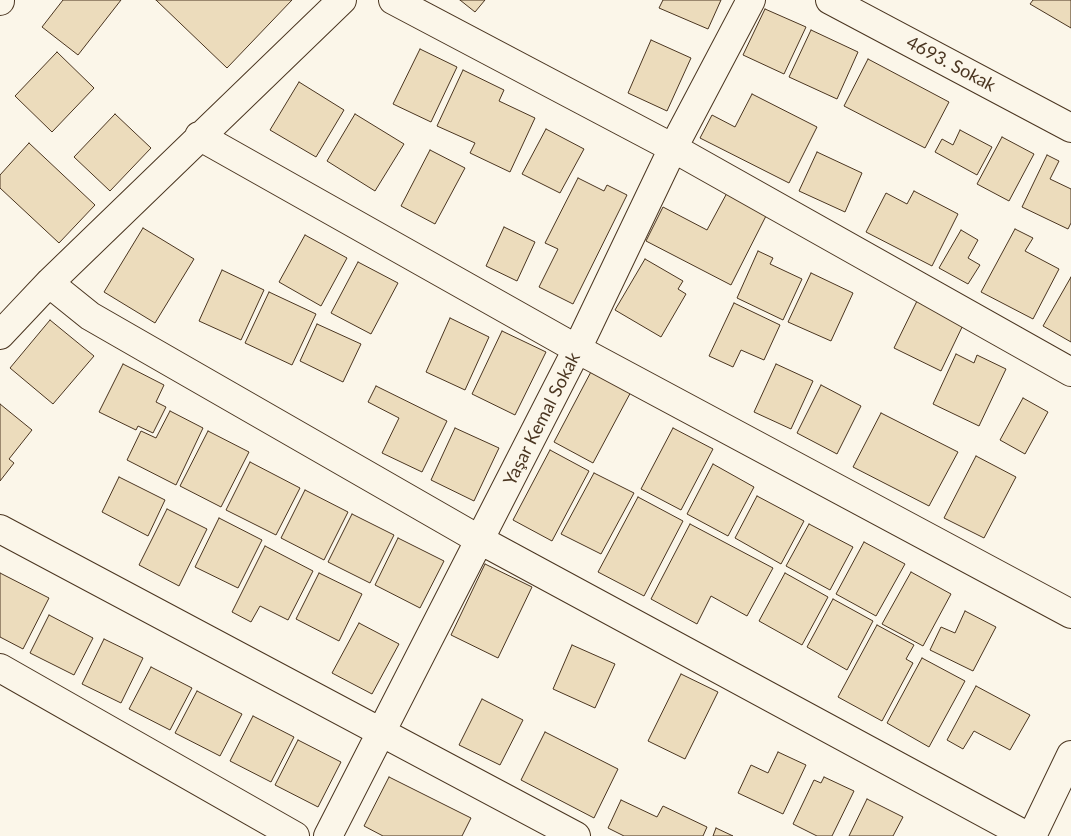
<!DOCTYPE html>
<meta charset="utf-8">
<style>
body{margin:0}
canvas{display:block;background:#fbf6e9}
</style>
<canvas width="1071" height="836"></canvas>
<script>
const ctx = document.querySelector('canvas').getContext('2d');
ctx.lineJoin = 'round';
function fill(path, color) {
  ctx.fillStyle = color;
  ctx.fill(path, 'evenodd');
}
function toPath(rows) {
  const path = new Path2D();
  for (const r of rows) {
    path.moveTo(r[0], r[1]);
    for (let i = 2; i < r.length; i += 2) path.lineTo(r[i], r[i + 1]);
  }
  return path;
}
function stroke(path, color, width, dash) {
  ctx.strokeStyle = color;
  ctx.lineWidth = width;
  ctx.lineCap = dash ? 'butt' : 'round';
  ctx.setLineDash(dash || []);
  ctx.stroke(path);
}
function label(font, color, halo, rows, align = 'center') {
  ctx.font = font + ' Lato,sans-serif';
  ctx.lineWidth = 4;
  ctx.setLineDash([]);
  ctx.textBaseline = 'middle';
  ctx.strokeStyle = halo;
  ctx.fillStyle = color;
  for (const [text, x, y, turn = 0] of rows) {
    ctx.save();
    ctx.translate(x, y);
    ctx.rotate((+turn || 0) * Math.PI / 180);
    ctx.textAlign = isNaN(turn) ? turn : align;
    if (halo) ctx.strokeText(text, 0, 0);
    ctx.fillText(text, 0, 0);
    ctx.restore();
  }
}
const building = toPath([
 [63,0,121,0,78,55,42,27,63,0],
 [156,0,292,0,227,68,156,0],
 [460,0,485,0,475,12,460,0],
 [663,0,721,0,708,29,659,8,663,0],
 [1033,0,1071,0,1071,28,1030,4,1033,0],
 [765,9,806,27,784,74,743,55,765,9],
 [811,30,858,52,837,99,789,77,811,30],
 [651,40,691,58,667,111,628,93,651,40],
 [420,49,457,67,431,122,393,104,420,49],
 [57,52,94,88,52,132,15,96,57,52],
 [868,59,949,102,925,148,844,106,868,59],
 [463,70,504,90,499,101,535,118,510,172,470,153,475,143,437,126,463,70],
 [299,82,344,110,316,157,270,130,299,82],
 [752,94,817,127,789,183,700,138,712,115,735,127,752,94],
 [115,114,151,148,110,191,74,157,115,114],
 [355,114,404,144,375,191,327,161,355,114],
 [546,129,584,149,560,193,522,174,546,129],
 [960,130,992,147,977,175,935,152,942,139,953,145,960,130],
 [1002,137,1034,154,1009,201,977,184,1002,137],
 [29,143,95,205,59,243,0,188,0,175,29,143],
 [430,150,465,168,435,224,401,206,430,150],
 [817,152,862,173,845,212,799,191,817,152],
 [1047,155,1059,161,1050,179,1071,189,1071,223,1068,229,1022,207,1047,155],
 [578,178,604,191,607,185,627,195,573,304,539,287,558,249,545,243,578,178],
 [914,191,958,214,932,266,866,232,886,193,907,204,914,191],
 [727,193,767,214,731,285,646,241,663,207,707,230,727,193],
 [504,227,535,242,517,281,486,266,504,227],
 [143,228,194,259,155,323,104,292,143,228],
 [1015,229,1033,238,1025,251,1059,269,1033,319,981,292,1015,229],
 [961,230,978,240,968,258,980,265,968,284,939,268,961,230],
 [305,235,347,258,321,306,279,282,305,235],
 [758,251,773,258,770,264,802,279,783,320,737,298,758,251],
 [645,259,683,281,678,289,686,294,661,337,615,310,645,259],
 [358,262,398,283,371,334,331,313,358,262],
 [222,270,264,290,241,340,199,321,222,270],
 [811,273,853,293,831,341,788,322,811,273],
 [1071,277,1071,342,1043,326,1071,277],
 [269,292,316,314,292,365,245,343,269,292],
 [917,301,964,323,941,371,894,348,917,301],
 [734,303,780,325,764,360,741,350,733,367,709,356,734,303],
 [450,318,489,337,465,390,426,372,450,318],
 [50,320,94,356,53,404,10,368,50,320],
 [317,324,361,344,343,382,300,361,317,324],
 [502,331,546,352,515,415,472,394,502,331],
 [956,354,974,363,977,355,1006,369,979,426,933,404,956,354],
 [123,364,164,385,156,402,166,407,153,433,138,426,136,430,99,412,123,364],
 [776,364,813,381,791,429,754,412,776,364],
 [593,368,633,388,593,463,554,442,593,368],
 [821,385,861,406,837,454,797,433,821,385],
 [376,386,447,421,422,472,382,453,399,418,368,402,376,386],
 [1023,398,1048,412,1025,454,1000,440,1023,398],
 [0,404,32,430,9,459,14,463,0,481,0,404],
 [170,411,203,428,176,485,127,460,141,431,156,438,170,411],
 [881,413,958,452,929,506,853,467,881,413],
 [455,428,499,448,474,501,431,480,455,428],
 [673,428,713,449,681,510,641,489,673,428],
 [208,431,249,452,221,507,180,486,208,431],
 [550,450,589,471,552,541,513,520,550,450],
 [976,456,1016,477,984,538,944,518,976,456],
 [250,462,300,488,276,535,226,510,250,462],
 [713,464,754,487,728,536,687,514,713,464],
 [594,473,634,493,601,554,561,534,594,473],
 [119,477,165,500,148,536,102,512,119,477],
 [305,490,348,512,324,560,281,538,305,490],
 [757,496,804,521,781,564,735,538,757,496],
 [638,497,683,521,644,596,598,572,638,497],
 [167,509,207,529,179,586,139,565,167,509],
 [352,514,394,535,370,583,328,562,352,514],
 [219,518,262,540,238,588,195,567,219,518],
 [690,524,773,568,747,616,711,596,697,624,651,599,690,524],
 [809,524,853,547,830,590,786,566,809,524],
 [398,538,444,561,420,608,375,585,398,538],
 [864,542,905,564,876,616,836,594,864,542],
 [265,546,313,571,288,620,260,606,251,622,232,612,265,546],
 [485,564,532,587,498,658,451,635,485,564],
 [911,572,951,594,923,646,882,624,911,572],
 [0,573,49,598,23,649,0,637,0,573],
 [319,573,362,594,339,641,296,619,319,573],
 [785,573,828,597,802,645,759,621,785,573],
 [833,599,873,621,847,670,807,647,833,599],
 [965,611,996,627,973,671,930,650,941,627,955,633,965,611],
 [49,615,93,638,74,675,30,653,49,615],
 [359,623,399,644,372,694,332,673,359,623],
 [877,625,914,645,906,659,913,663,882,721,838,697,877,625],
 [104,639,143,658,121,703,82,684,104,639],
 [572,645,615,664,595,708,553,689,572,645],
 [922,658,965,681,929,747,887,723,922,658],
 [151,667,192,688,170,730,129,709,151,667],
 [681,674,718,692,685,759,648,741,681,674],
 [976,686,1030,715,1010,750,974,731,963,749,947,740,976,686],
 [197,691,242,714,220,756,175,733,197,691],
 [482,699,523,720,500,765,459,745,482,699],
 [253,716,294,737,271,782,230,761,253,716],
 [545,732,618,769,594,818,521,780,545,732],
 [298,740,341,762,318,807,275,785,298,740],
 [778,752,806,765,783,814,738,793,751,765,768,773,778,752],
 [389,777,471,818,462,836,383,836,364,826,389,777],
 [824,777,854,791,832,836,817,836,793,824,814,780,821,783,824,777],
 [867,799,903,817,893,836,849,836,867,799],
 [621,800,657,817,663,806,707,827,703,836,624,836,608,828,621,800],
 [716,828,733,836,713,836,716,828]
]);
fill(building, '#ecdcbc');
stroke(building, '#4a3520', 1);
const street = toPath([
 [393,0,673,148,1071,372],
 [830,0,1071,128],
 [199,136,577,349,1071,614],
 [49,283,90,316,480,540,1027,836],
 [0,335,49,283,342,0],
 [0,529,576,836],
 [0,668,295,836],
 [328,836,577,349,673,148,751,0],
 [1032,836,1071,755]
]);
const primary = toPath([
 [0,1,0,0]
]);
stroke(street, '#4a3520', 30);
stroke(primary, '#4a3520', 30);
stroke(street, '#fbf6e9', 28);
stroke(primary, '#fbf6e9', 28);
label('18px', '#4a3520', '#fbf6e9', [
 ["4693. Sokak",951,64,28],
 ["Yaşar Kemal Sokak",542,419,-63]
]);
</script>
